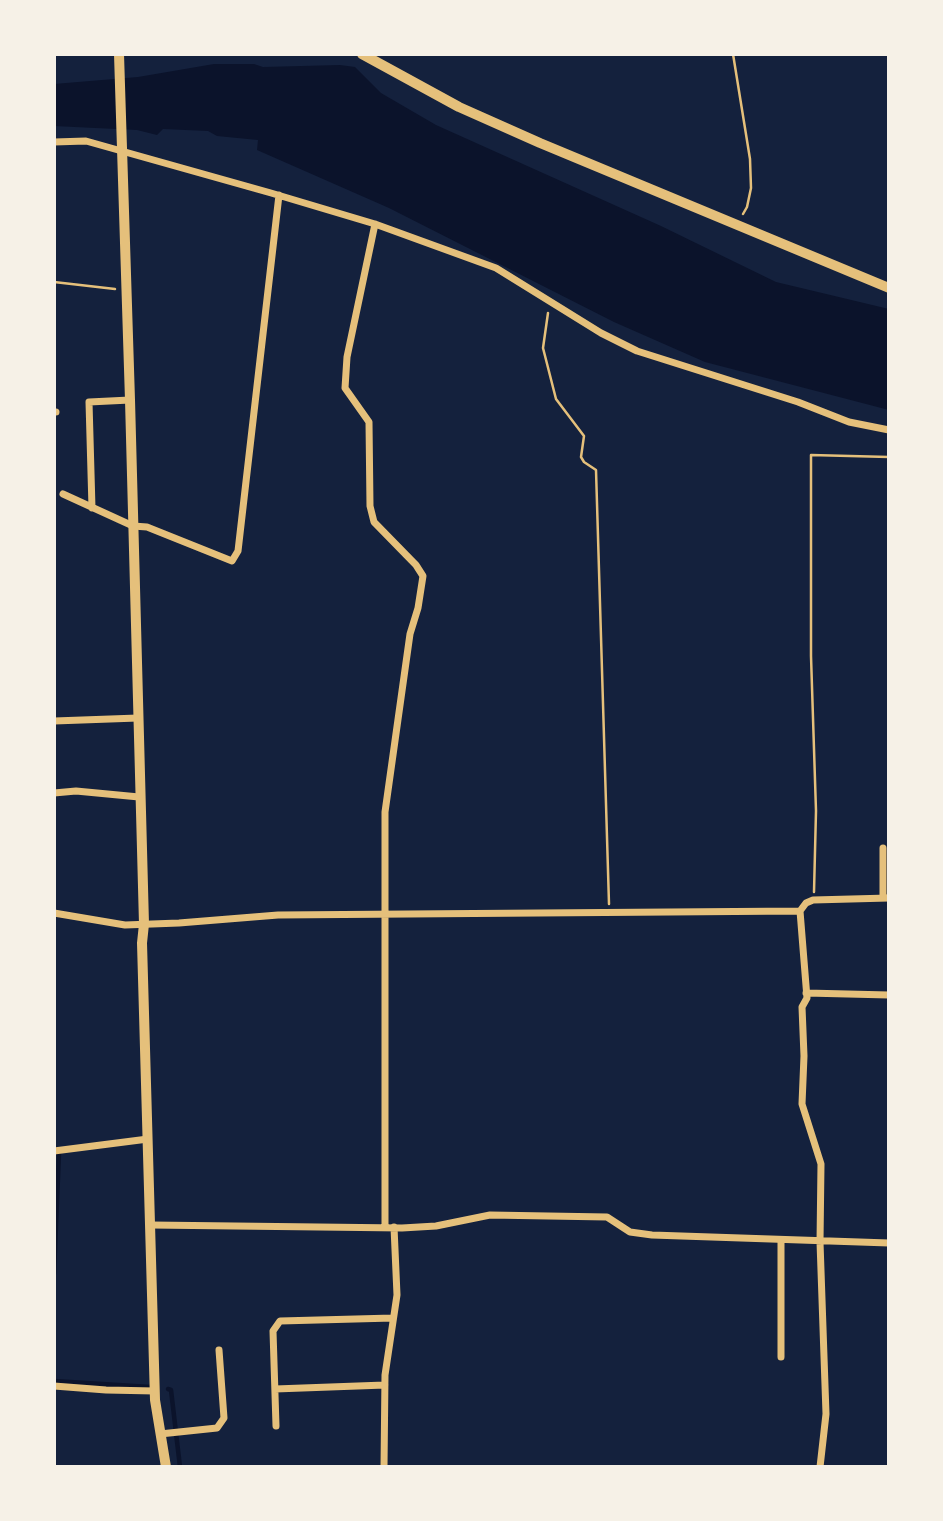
<!DOCTYPE html>
<style>
body{margin:0}
#map{position:relative;width:943px;height:1521px;overflow:hidden;background:#14213d;font-family:"Fira Sans",sans-serif}
canvas{display:block}
.frame{position:absolute;inset:0;border:56px solid #f6f1e7;pointer-events:none}
</style>
<div id="map">
<canvas width="943" height="1521"></canvas>
<div class="frame"></div>
</div>
<script>
const ctx = document.querySelector('canvas').getContext('2d');
ctx.lineJoin = 'round';
function fill(path, color) {
  ctx.fillStyle = color;
  ctx.fill(path, 'evenodd');
}
function toPath(rows) {
  const path = new Path2D();
  for (const r of rows) {
    path.moveTo(r[0], r[1]);
    for (let i = 2; i < r.length; i += 2) path.lineTo(r[i], r[i + 1]);
  }
  return path;
}
function stroke(path, color, width, dash) {
  ctx.strokeStyle = color;
  ctx.lineWidth = width;
  ctx.lineCap = dash ? 'butt' : 'round';
  ctx.setLineDash(dash || []);
  ctx.stroke(path);
}
fill(toPath([
 [214,64,254,64,263,67,340,65,355,67,381,93,436,125,661,226,776,282,889,309,889,410,705,362,614,322,389,208,257,150,258,140,217,136,208,131,163,129,157,135,137,130,54,126,54,84,138,77]
]), '#0b132b');
stroke(toPath([
 [54,1274,59,1153],
 [54,1381,150,1387],
 [168,1389,171,1390,180,1467]
]), '#0b132b', 4.5);
stroke(toPath([
 [733,54,750,159,751,188,747,207,743,214],
 [54,282,115,289],
 [548,313,543,348,556,399,584,436,581,457,584,462,596,470,609,904],
 [814,892,816,811,811,656,811,455,889,457]
]), '#e5c07b', 2.5);
stroke(toPath([
 [54,142,86,141,271,193,375,224,496,268,601,333,637,351,798,402,849,422,889,430],
 [375,224,347,357,345,388,369,422,370,506,374,522,416,565,423,576,418,608,410,634,385,812,385,1226],
 [54,412,56,412],
 [63,494,133,526,147,527,232,561,238,551,279,195],
 [92,508,89,402,130,400],
 [54,721,138,718],
 [54,793,76,791,139,797],
 [883,848,883,898],
 [800,911,807,998,802,1007,804,1056,802,1104,821,1164,820,1242,826,1414,820,1467],
 [54,913,125,925,179,923,278,915,800,911,806,903,813,900,889,898],
 [806,993,889,995],
 [54,1151,148,1139],
 [151,1225,402,1228,436,1226,490,1215,607,1217,630,1232,652,1235,889,1243],
 [781,1357,781,1240],
 [54,1386,106,1390,155,1391],
 [275,1389,385,1385],
 [276,1426,273,1331,280,1321,393,1318],
 [160,1434,217,1428,224,1418,219,1350],
 [384,1467,385,1375,397,1295,394,1227]
]), '#e5c07b', 7);
stroke(toPath([
 [119,54,130,400,144,924,142,943,155,1400,166,1467],
 [362,54,459,107,540,143,889,288]
]), '#e5c07b', 10);
</script>
